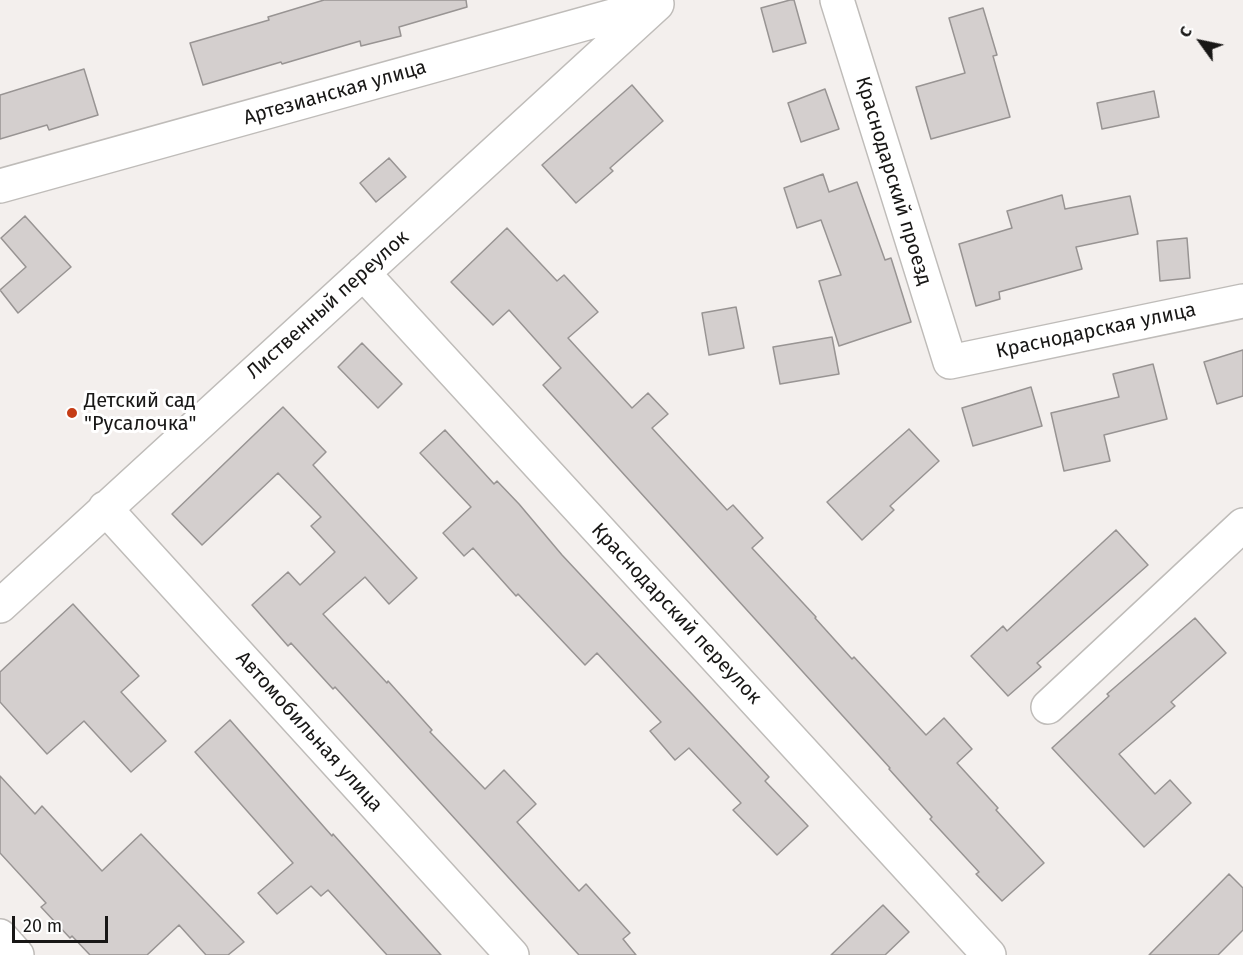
<!DOCTYPE html>
<meta charset="utf-8">
<style>
body{margin:0}
#map{position:relative;width:1243px;height:955px;overflow:hidden;background:#f3efed;font-family:"Fira Sans",sans-serif}
canvas{display:block}
.north{position:absolute;left:1171px;top:12px;width:60px;height:60px;-webkit-text-stroke:4px #fff;paint-order:stroke;rotate:303deg;font-size:16px;font-weight:700;line-height:24px;text-align:center;color:#181716}
.north::after{content:'';display:block;margin:auto;width:21px;height:27px;background:#181716;clip-path:polygon(50% 0,100% 100%,50% 72%,0 100%)}
.scale{position:absolute;left:12px;top:916px;width:96px;height:27px;box-sizing:border-box;border:3px solid #181716;border-top:0;padding-left:8px;font-size:18px;line-height:21px;white-space:nowrap;color:#181716;-webkit-text-stroke:4px #fff;paint-order:stroke}
</style>
<div id="map">
<canvas width="1243" height="955"></canvas>
<div class="north">С</div>
<div class="scale">20 m</div>
</div>
<script>
const ctx = document.querySelector('canvas').getContext('2d');
ctx.lineJoin = 'round';
function fill(path, color) {
  ctx.fillStyle = color;
  ctx.fill(path, 'evenodd');
}
function toPath(rows) {
  const path = new Path2D();
  for (const r of rows) {
    path.moveTo(r[0], r[1]);
    for (let i = 2; i < r.length; i += 2) path.lineTo(r[i], r[i + 1]);
  }
  return path;
}
function stroke(path, color, width, dash) {
  ctx.strokeStyle = color;
  ctx.lineWidth = width;
  ctx.lineCap = dash ? 'butt' : 'round';
  ctx.setLineDash(dash || []);
  ctx.stroke(path);
}
function label(font, color, halo, rows, align = 'center') {
  ctx.font = font + ' "Fira Sans",sans-serif';
  ctx.lineWidth = 6;
  ctx.setLineDash([]);
  ctx.textBaseline = 'middle';
  ctx.strokeStyle = halo;
  ctx.fillStyle = color;
  for (const [text, x, y, turn = 0] of rows) {
    ctx.save();
    ctx.translate(x, y);
    ctx.rotate((+turn || 0) * Math.PI / 180);
    ctx.textAlign = isNaN(turn) ? turn : align;
    if (halo) ctx.strokeText(text, 0, 0);
    ctx.fillText(text, 0, 0);
    ctx.restore();
  }
}
const building = toPath([
 [324,0,466,0,467,7,399,27,401,36,361,46,360,41,282,64,281,62,203,85,190,43,269,20,268,17,324,0],
 [790,0,794,0,806,43,773,52,761,8,790,0],
 [983,8,997,55,993,56,1010,117,931,139,916,87,965,73,949,18,983,8],
 [84,69,98,115,49,130,47,125,0,139,0,95,84,69],
 [632,85,663,121,610,168,613,171,576,203,542,165,632,85],
 [825,89,839,129,801,142,788,103,825,89],
 [1154,91,1159,117,1102,129,1097,103,1154,91],
 [389,158,406,177,376,202,360,183,389,158],
 [823,174,829,192,857,182,885,260,891,258,911,322,839,346,819,281,841,275,821,220,797,228,784,188,823,174],
 [1062,195,1065,209,1130,196,1138,234,1076,247,1082,269,999,292,1000,299,976,306,959,244,1012,228,1007,211,1062,195],
 [25,216,71,267,18,313,0,290,26,267,1,238,25,216],
 [507,228,557,281,564,275,598,312,568,338,632,408,648,393,668,414,652,428,727,510,733,505,763,538,752,548,816,617,815,618,852,659,854,657,926,735,944,718,972,749,957,763,998,808,996,810,1044,863,1002,901,976,874,979,872,930,819,932,817,889,769,890,768,543,385,561,368,509,310,493,325,451,282,507,228],
 [1187,238,1190,278,1160,281,1157,241,1187,238],
 [736,307,744,348,709,355,702,313,736,307],
 [832,337,839,374,780,384,773,347,832,337],
 [362,343,402,384,378,408,338,367,362,343],
 [1243,350,1243,396,1217,404,1204,362,1243,350],
 [1153,364,1167,419,1104,435,1110,461,1064,471,1051,413,1119,397,1113,374,1153,364],
 [1031,387,1042,426,973,446,962,408,1031,387],
 [283,407,326,452,313,465,417,578,389,604,365,577,323,614,387,683,388,681,432,730,430,732,485,789,504,770,536,804,517,822,579,891,586,884,630,933,623,939,636,955,579,955,335,687,333,689,291,643,288,646,252,605,288,572,300,585,335,552,311,526,321,517,278,473,202,545,172,514,283,407],
 [909,429,939,461,890,506,894,510,862,540,827,502,909,429],
 [445,430,494,484,497,481,519,504,562,555,692,694,769,777,765,781,808,826,777,855,733,810,741,803,689,748,675,760,650,731,661,722,597,653,585,665,518,594,516,596,473,548,464,556,443,533,471,507,420,453,445,430],
 [1116,530,1148,565,1037,663,1041,667,1008,696,971,656,1003,626,1007,631,1116,530],
 [73,604,139,676,121,692,166,741,131,772,84,721,47,754,0,702,0,672,73,604],
 [1195,618,1226,653,1171,702,1175,706,1119,754,1155,794,1170,780,1191,803,1144,847,1052,748,1109,696,1107,694,1195,618],
 [230,720,332,836,333,834,441,955,387,955,328,890,321,896,311,886,277,914,258,893,293,863,195,752,230,720],
 [0,776,35,814,42,806,102,871,141,834,244,942,228,955,206,955,179,925,147,955,90,955,72,936,70,938,41,907,46,903,0,853,0,776],
 [1229,874,1243,888,1243,930,1218,955,1149,955,1229,874],
 [883,905,909,932,885,955,831,955,883,905]
]);
fill(building, '#d4cfce');
stroke(building, '#989493', 1.5);
const minor = toPath([
 [837,0,950,362,1243,301],
 [0,186,652,5],
 [363,273,989,955],
 [105,508,512,955],
 [0,606,657,4],
 [1048,707,1243,525],
 [0,936,17,955]
]);
stroke(minor, '#bfbcb9', 36);
stroke(minor, '#fff', 33);
for (const [x, y, r, color] of [
 [72,413,6,"#c53c15"]
]) {
  const dot = new Path2D();
  dot.arc(x, y, r, 0, 2 * Math.PI);
  ctx.fillStyle = color;
  ctx.fill(dot);
  stroke(dot, '#fff', 2);
}
label('20px', '#181716', '#fff', [
 ["Артезианская улица",335,93,-16],
 ["Краснодарский проезд",893,181,73],
 ["Лиственный переулок",328,305,-42],
 ["Краснодарская улица",1096,331,-12],
 ["Краснодарский переулок",676,614,47],
 ["Автомобильная улица",309,732,48]
]);
label('20px', '#181716', '#fff', [
 ["Детский сад",84,401],
 ["\"Русалочка\"",84,424]
], 'left');
</script>
